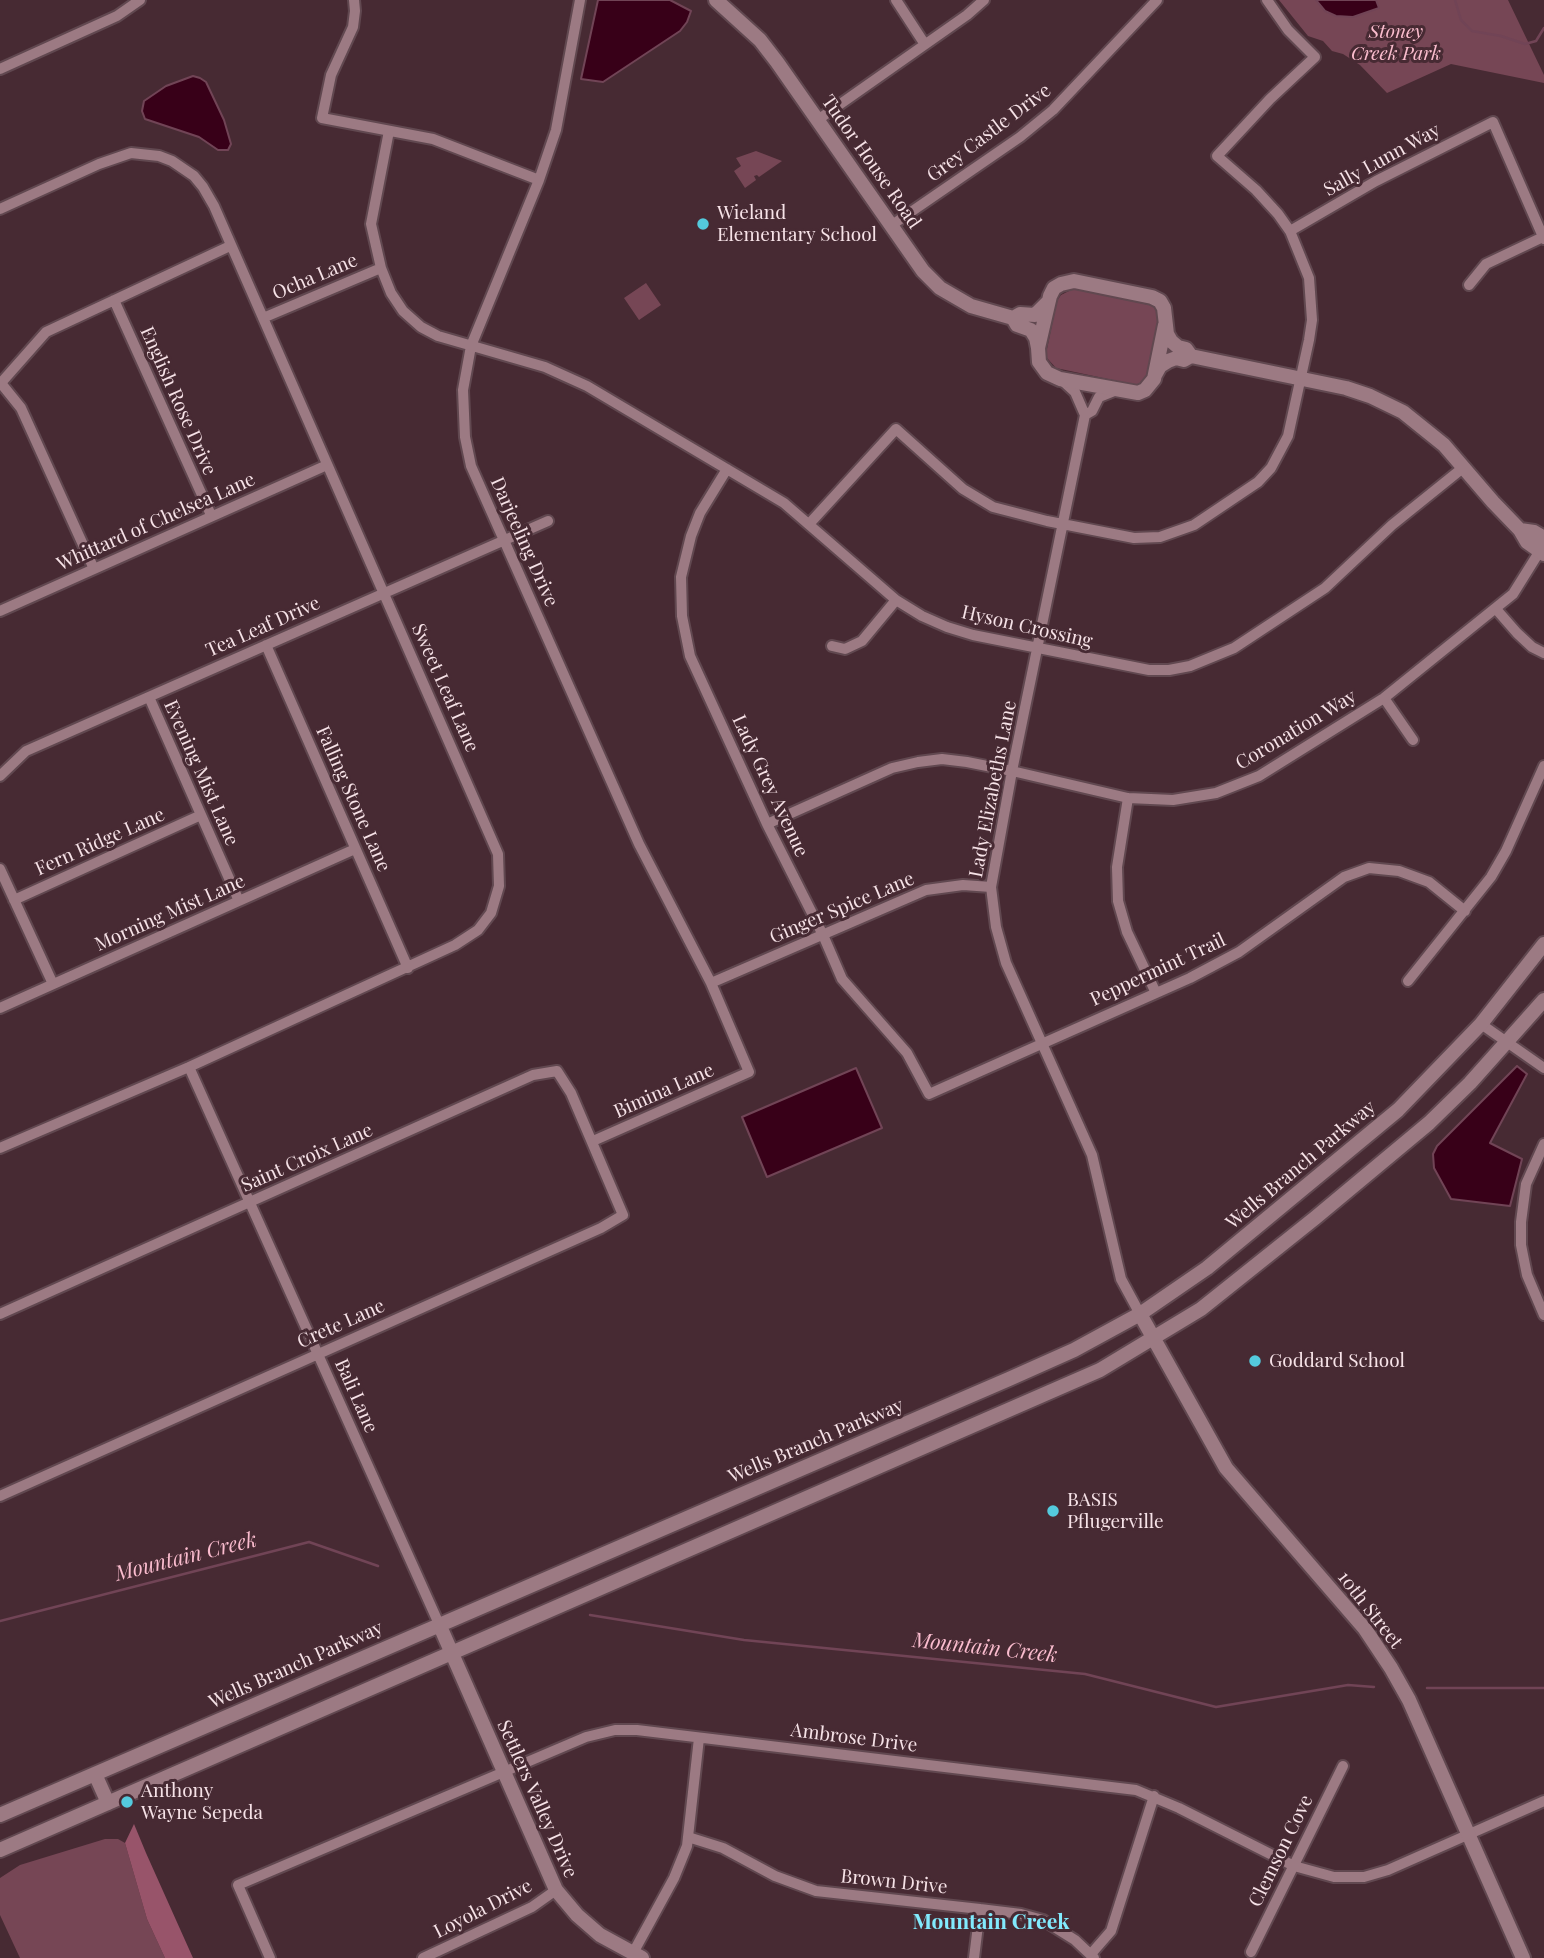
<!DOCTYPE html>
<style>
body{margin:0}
canvas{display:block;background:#472a33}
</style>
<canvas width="1544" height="1958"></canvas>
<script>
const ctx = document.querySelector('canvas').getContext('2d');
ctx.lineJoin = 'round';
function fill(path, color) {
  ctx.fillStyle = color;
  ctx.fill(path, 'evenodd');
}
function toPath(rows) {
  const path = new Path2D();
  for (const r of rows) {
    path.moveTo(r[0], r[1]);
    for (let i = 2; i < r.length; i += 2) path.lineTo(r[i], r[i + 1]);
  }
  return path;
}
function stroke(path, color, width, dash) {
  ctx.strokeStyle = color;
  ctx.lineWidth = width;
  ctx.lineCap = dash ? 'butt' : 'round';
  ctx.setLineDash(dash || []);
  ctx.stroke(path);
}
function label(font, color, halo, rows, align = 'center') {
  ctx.font = font + ' "Playfair Display",serif';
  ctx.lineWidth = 6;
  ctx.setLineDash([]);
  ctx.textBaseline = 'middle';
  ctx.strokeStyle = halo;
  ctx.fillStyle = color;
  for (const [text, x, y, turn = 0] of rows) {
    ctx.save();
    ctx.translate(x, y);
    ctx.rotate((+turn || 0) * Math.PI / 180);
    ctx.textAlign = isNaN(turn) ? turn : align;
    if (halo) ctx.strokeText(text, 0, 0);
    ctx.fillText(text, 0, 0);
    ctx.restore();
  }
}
fill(toPath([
 [1279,0,1508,0,1544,75,1544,83,1451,64,1387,93,1360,65,1343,54,1332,51,1323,41,1308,36],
 [756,151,782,161,759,177,757,175,754,176,756,180,745,188,734,171,741,166,736,158],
 [646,283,661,305,639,320,624,298],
 [1073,289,1154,306,1156,309,1159,323,1146,378,1143,382,1136,385,1056,368,1047,358,1047,349,1057,301,1061,295],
 [105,1839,118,1839,125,1843,147,1919,165,1958,20,1958,0,1915,0,1878,20,1865]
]), '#764655');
fill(toPath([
 [134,1824,146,1853,193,1958,165,1958,147,1919,125,1843]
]), '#98546a');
const water = toPath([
 [598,0,670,0,691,11,687,22,680,31,603,82,581,79,598,0],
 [1316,0,1376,0,1379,8,1353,17,1336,16,1325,11,1316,0],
 [193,76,200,78,206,82,224,120,231,144,228,150,218,150,199,137,145,119,142,111,144,101,166,86,193,76],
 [1517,1066,1527,1074,1490,1143,1522,1159,1510,1206,1451,1199,1434,1168,1433,1154,1437,1146,1517,1066],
 [856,1068,882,1128,767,1177,742,1117,856,1068]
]);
fill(water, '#380018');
stroke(water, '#714456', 2);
stroke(toPath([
 [1455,0,1461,20,1472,31,1501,36,1525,44,1536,41,1544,28],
 [590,1615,744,1640,1085,1674,1216,1707,1348,1685,1374,1687],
 [0,1621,309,1542,378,1566],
 [1427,1688,1544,1688]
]), '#714456', 2.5);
const street = toPath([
 [354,0,355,11,353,27,331,75,322,118,433,139,539,180],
 [580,0,556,130,539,180,471,346,463,390,465,437,471,466,639,844,711,983,749,1072,593,1141],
 [896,0,924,43],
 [0,69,117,16,140,0],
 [819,119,967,15,984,0],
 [389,131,371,224,381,268,391,293,403,311,421,327,438,336,545,367,587,386,784,503,896,600,922,616,947,627,973,635,1149,670,1169,670,1190,666,1234,648,1325,588,1392,525,1464,467],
 [0,209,99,164,131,153,159,156,172,161,194,176,203,187,214,206,498,854,499,886,491,913,478,930,455,945,189,1067,0,1148],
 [892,225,1020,137,1053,110,1157,0],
 [1290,231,1376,181,1493,122,1544,239],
 [1469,285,1486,264,1543,237],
 [114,300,211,515],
 [263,318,381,268],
 [1063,381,1075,392,1085,415],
 [0,382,21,408,94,569],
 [1,383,46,332,230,246],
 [1114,391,1099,397,1092,411,1085,415,1012,771,991,887,996,927,1006,963,1092,1155,1121,1279,1140,1314],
 [727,469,700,513,691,536,681,577,682,616,690,656,767,824,823,935,842,979,907,1053,929,1094,1190,978,1239,952,1344,877,1369,868,1399,871,1429,882,1465,911],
 [810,523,896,429,963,489,993,507,1047,521,1134,538,1160,537,1194,525,1258,482,1271,468,1288,436,1309,340,1312,320,1309,278,1290,231,1278,214,1256,190,1217,156,1270,99,1315,57,1288,30,1267,0],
 [1496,609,1517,633,1532,647,1544,653],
 [0,611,327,465],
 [266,645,408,968],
 [832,646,845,649,862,641,896,600],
 [149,697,239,901],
 [1384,698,1413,740],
 [0,776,26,751,548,521],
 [1128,798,1117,867,1118,901,1127,932,1156,993],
 [767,824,892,768,918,762,942,759,967,762,1012,771,1128,798,1173,800,1216,793,1259,776,1384,698,1513,594,1543,546],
 [0,869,53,984],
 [14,900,201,815],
 [1408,981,1491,877,1506,851,1544,766],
 [711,983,926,890,963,885,991,887],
 [0,1008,355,849],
 [1481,1024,1544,1068],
 [189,1067,439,1624],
 [1544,1144,1526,1184,1521,1222,1521,1245,1527,1275,1544,1315],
 [0,1314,533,1075,557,1071,571,1093,623,1215,601,1228,0,1496],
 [688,1837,723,1848,775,1876,816,1891,980,1909,1021,1914,1043,1920,1075,1940,1094,1958],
 [1251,1952,1343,1766],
 [633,1953,674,1878,687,1846,699,1738],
 [1091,1954,1111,1931,1154,1796],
 [270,1958,238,1885,586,1737,615,1730,637,1730,1136,1790,1179,1808,1294,1866,1334,1877,1364,1877,1388,1870,1544,1801],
 [423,1958,532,1907,556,1890],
 [974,1958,980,1909]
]);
const secondary = toPath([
 [716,0,760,40,777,62,923,271,940,288,971,306,1013,318,1017,325,1031,330,1036,338,1038,348],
 [1013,318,1020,314,1035,315,1047,303],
 [1165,325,1154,379,1145,390,1138,393,1060,379,1047,373,1039,362,1038,348,1050,296,1054,288,1061,284,1074,281,1152,297,1160,301,1164,308,1167,334,1171,341,1178,347,1186,349,1191,356,1346,388,1370,396,1403,412,1444,445,1493,502,1520,530,1527,542,1544,554],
 [1155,375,1160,366,1168,361,1176,358,1184,360,1191,356],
 [1520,530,1534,532,1544,538],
 [1140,1314,1226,1468,1365,1629,1391,1668,1409,1700,1523,1958],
 [439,1624,556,1890,577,1915,600,1935,642,1958],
 [95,1774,108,1803],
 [0,1815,1009,1379,1074,1350,1140,1314,1207,1268,1398,1110,1481,1024,1544,944],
 [0,1850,1100,1370,1201,1309,1315,1218,1429,1123,1470,1083,1544,1000]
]);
stroke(street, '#614850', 14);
stroke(secondary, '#614850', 18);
stroke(street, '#9c7a83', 10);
stroke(secondary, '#9c7a83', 14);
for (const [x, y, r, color] of [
 [703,224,7,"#54cadd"],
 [1255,1361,7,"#54cadd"],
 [1053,1511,7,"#54cadd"],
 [127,1802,7,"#54cadd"]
]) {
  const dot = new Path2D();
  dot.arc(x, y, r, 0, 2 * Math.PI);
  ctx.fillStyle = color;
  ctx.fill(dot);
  stroke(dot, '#472a33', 2.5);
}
label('italic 19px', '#fabccd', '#472a33', [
 ["Stoney",1396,32],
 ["Creek Park",1396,54]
]);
label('19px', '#f6e2e7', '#472a33', [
 ["Grey Castle Drive",989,133,-37],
 ["Sally Lunn Way",1382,160,-29],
 ["Tudor House Road",871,162,55],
 ["Ocha Lane",315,277,-23],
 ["English Rose Drive",178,401,66],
 ["Whittard of Chelsea Lane",156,522,-24],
 ["Darjeeling Drive",524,542,66],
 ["Tea Leaf Drive",263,627,-24],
 ["Hyson Crossing",1027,627,13],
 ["Sweet Leaf Lane",445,688,66],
 ["Coronation Way",1296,730,-31],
 ["Evening Mist Lane",201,773,66],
 ["Lady Grey Avenue",770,786,65],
 ["Lady Elizabeths Lane",993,789,-79],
 ["Falling Stone Lane",353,799,66],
 ["Fern Ridge Lane",100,842,-24],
 ["Ginger Spice Lane",842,908,-23],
 ["Morning Mist Lane",170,913,-24],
 ["Peppermint Trail",1158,970,-25],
 ["Bimina Lane",664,1091,-24],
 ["Saint Croix Lane",307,1158,-24],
 ["Wells Branch Parkway",1301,1165,-40],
 ["Crete Lane",341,1324,-24],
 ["Bali Lane",356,1396,66],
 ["Wells Branch Parkway",816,1441,-23],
 ["10th Street",1370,1610,52],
 ["Wells Branch Parkway",296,1665,-24],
 ["Ambrose Drive",854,1738,7],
 ["Settlers Valley Drive",537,1799,66],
 ["Clemson Cove",1281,1851,-64],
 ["Brown Drive",894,1882,6],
 ["Loyola Drive",483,1909,-27]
]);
label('19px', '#f6e2e7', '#472a33', [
 ["Wieland",717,213],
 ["Elementary School",717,235],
 ["Goddard School",1269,1361],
 ["BASIS",1067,1500],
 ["Pflugerville",1067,1522],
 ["Anthony",141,1791],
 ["Wayne Sepeda",141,1813]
], 'left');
label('italic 21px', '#fabcce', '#472a33', [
 ["Mountain Creek",186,1557,-14],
 ["Mountain Creek",985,1648,6]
]);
label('bold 21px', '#82eafd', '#472a33', [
 ["Mountain Creek",991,1922]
]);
</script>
